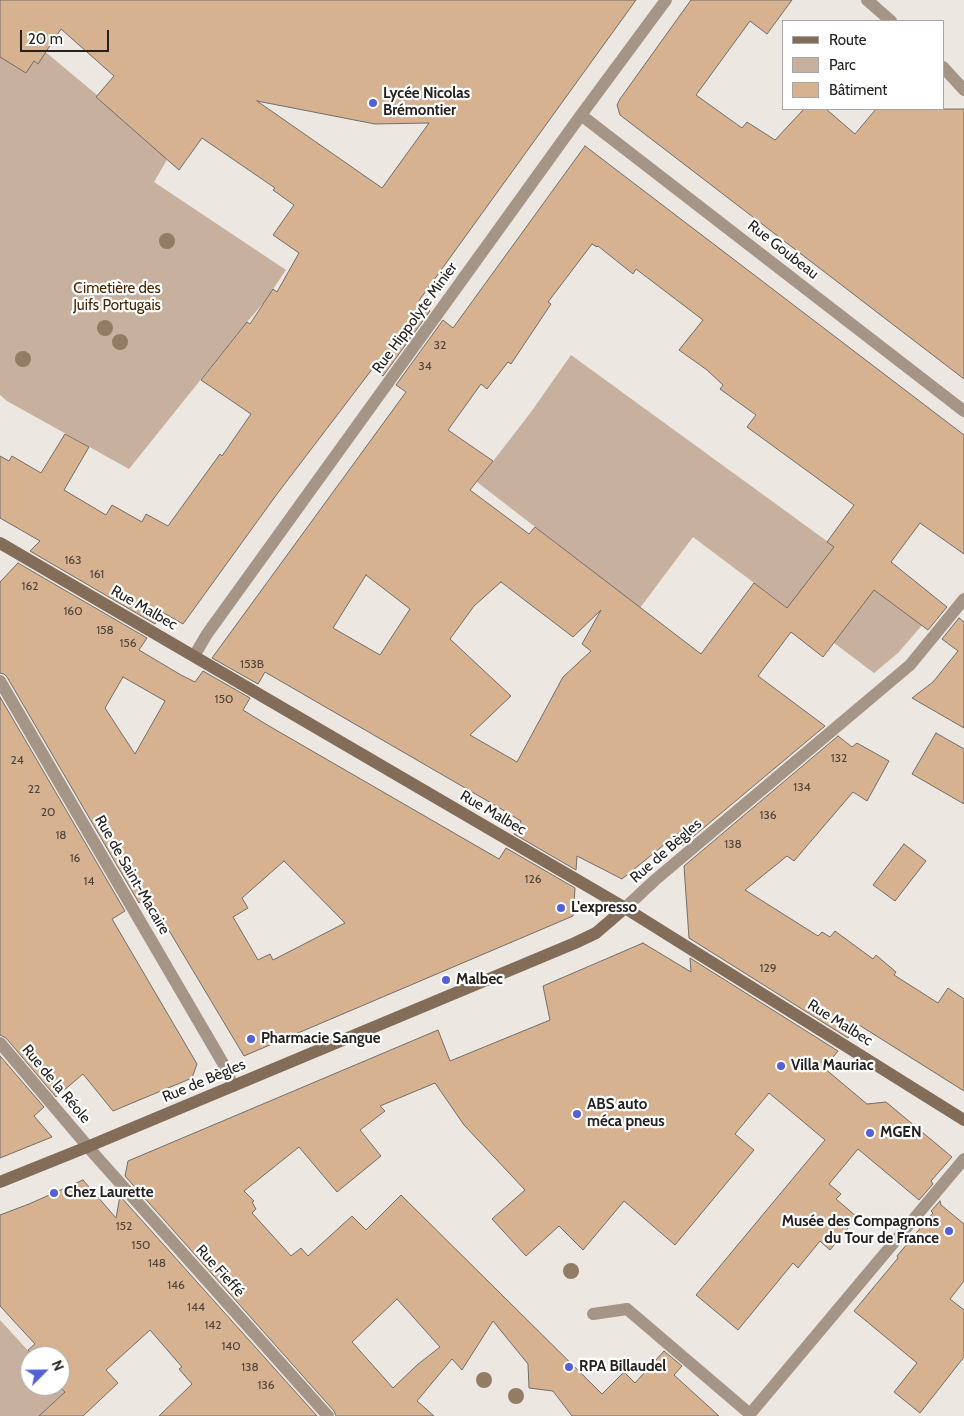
<!DOCTYPE html>
<meta charset="utf-8">
<style>
body{margin:0}
#map{position:relative;width:964px;height:1416px;overflow:hidden;background:#ede7e1;font-family:Cabin,sans-serif}
canvas{display:block}
.legend{position:absolute;left:782px;top:20px;width:162px;height:90px;box-sizing:border-box;background:#fff;border:1px solid #a7a6a5;margin:0;padding:6px 9px;list-style:none;font-size:15px;color:#24211f}
.legend li{display:flex;align-items:center;gap:10px;height:25px}
.legend b{width:25px;border:1px solid #a7a6a5}
.north{position:absolute;left:20px;top:1346px;width:50px;height:50px;box-sizing:border-box;background:#fff;border:1px solid #a7a6a5;border-radius:50%;rotate:67deg;font-size:14px;font-weight:700;line-height:20px;text-align:center;color:#24211f}
.north::after{content:'';display:block;margin:auto;width:18px;height:22px;background:#5360d7;clip-path:polygon(50% 0,100% 100%,50% 72%,0 100%)}
.scale{position:absolute;left:20px;top:30px;width:89px;height:22px;box-sizing:border-box;border:2px solid #24211f;border-top:0;padding-left:6px;font-size:15px;line-height:18px;white-space:nowrap;color:#24211f;-webkit-text-stroke:4px #fff;paint-order:stroke}
</style>
<div id="map">
<canvas width="964" height="1416"></canvas>
<ul class="legend">
<li><b style="height:6px;background:#836d59"></b>Route</li>
<li><b style="height:14px;background:#c7b19e"></b>Parc</li>
<li><b style="height:14px;background:#d6b291"></b>Bâtiment</li>
</ul>
<div class="north">N</div>
<div class="scale">20 m</div>
</div>
<script>
const ctx = document.querySelector('canvas').getContext('2d');
ctx.lineJoin = 'round';
function fill(path, color) {
  ctx.fillStyle = color;
  ctx.fill(path, 'evenodd');
}
function toPath(rows) {
  const path = new Path2D();
  for (const r of rows) {
    path.moveTo(r[0], r[1]);
    for (let i = 2; i < r.length; i += 2) path.lineTo(r[i], r[i + 1]);
  }
  return path;
}
function stroke(path, color, width, dash) {
  ctx.strokeStyle = color;
  ctx.lineWidth = width;
  ctx.lineCap = dash ? 'butt' : 'round';
  ctx.setLineDash(dash || []);
  ctx.stroke(path);
}
function label(font, color, halo, rows, align = 'center') {
  ctx.font = font + ' Cabin,sans-serif';
  ctx.lineWidth = 4.5;
  ctx.setLineDash([]);
  ctx.textBaseline = 'middle';
  ctx.strokeStyle = halo;
  ctx.fillStyle = color;
  for (const [text, x, y, turn = 0] of rows) {
    ctx.save();
    ctx.translate(x, y);
    ctx.rotate((+turn || 0) * Math.PI / 180);
    ctx.textAlign = isNaN(turn) ? turn : align;
    if (halo) ctx.strokeText(text, 0, 0);
    ctx.fillText(text, 0, 0);
    ctx.restore();
  }
}
fill(toPath([
 [0,0,42,49,97,95,168,158,154,182,286,270,265,301,247,322,129,469,7,401,0,395],
 [571,355,930,616,898,653,874,673,693,537,640,608,477,482,531,412],
 [0,1320,33,1356,30,1356,30,1386,59,1386,65,1392,39,1416,0,1416]
]), '#c7b19e');
const building = toPath([
 [0,0,636,0,418,302,430,311,383,376,373,368,277,494,183,624,162,612,155,624,30,551,40,541,0,518,0,456,9,461,12,456,41,473,65,434,89,447,64,490,106,515,112,505,142,522,146,514,168,526,220,454,222,456,251,414,201,380,247,322,250,324,273,289,277,292,299,253,273,235,294,205,273,190,275,188,202,138,179,170,96,97,114,76,61,29,38,64,34,61,26,73,0,57,0,0],
 [257,101,375,124,429,123,382,188,257,101],
 [691,0,792,0,767,34,750,21,696,95,742,128,747,122,775,140,804,109,826,109,855,134,876,109,964,109,964,379,620,115,617,105,620,99,691,0],
 [585,146,964,435,964,554,920,523,891,562,947,607,928,630,874,590,823,657,791,632,758,676,825,726,682,846,681,831,622,879,577,856,576,870,514,834,521,821,498,807,265,672,258,684,212,658,406,392,396,385,443,320,453,328,585,146],
 [592,244,597,247,598,246,633,274,636,269,703,320,679,350,707,370,723,385,720,389,756,415,747,427,854,505,827,542,834,547,787,608,754,583,701,654,535,527,529,534,470,490,493,461,448,430,481,384,487,389,508,362,511,364,551,304,548,302,592,244],
 [366,575,410,609,380,655,333,628,366,575],
 [501,582,573,637,601,610,582,644,591,651,563,677,517,762,470,735,511,696,450,639,474,606,501,582],
 [18,563,147,638,139,650,181,675,195,682,203,671,250,698,243,710,269,726,499,859,506,848,575,888,573,916,244,1056,149,897,139,903,7,677,4,674,0,673,0,582,18,563],
 [123,677,165,701,135,754,105,708,123,677],
 [284,861,345,923,273,960,270,954,258,960,233,917,248,908,242,898,284,861],
 [959,618,964,622,964,728,912,698,933,682,958,651,942,639,959,618],
 [0,697,125,911,112,919,197,1064,192,1078,113,1111,83,1074,56,1097,6,1038,0,1035,0,697],
 [936,733,964,749,964,804,912,774,936,733],
 [838,736,852,747,857,743,889,761,867,801,853,792,794,861,787,856,745,890,818,936,822,932,830,937,835,931,873,959,876,955,896,972,894,975,938,1003,948,988,964,999,964,1091,859,1025,848,1038,689,938,684,866,838,736],
 [904,844,926,861,895,901,873,885,904,844],
 [643,943,691,972,690,958,838,1051,824,1068,867,1104,886,1102,952,1157,931,1181,933,1184,919,1200,858,1149,829,1184,841,1194,836,1199,857,1217,830,1250,820,1241,798,1268,793,1263,738,1330,696,1295,825,1140,769,1093,735,1134,754,1150,675,1245,624,1201,583,1250,559,1226,526,1256,492,1219,525,1190,464,1125,435,1083,380,1106,385,1111,360,1130,381,1156,337,1192,299,1147,244,1191,254,1201,252,1202,256,1209,252,1213,291,1256,301,1248,308,1256,352,1216,366,1230,401,1195,602,1394,624,1372,635,1383,664,1351,682,1366,674,1375,719,1416,572,1416,553,1391,529,1388,528,1364,493,1321,462,1370,452,1359,417,1401,434,1416,336,1416,334,1411,125,1176,128,1161,438,1030,450,1061,550,1020,543,986,643,943],
 [397,1299,440,1347,417,1365,393,1388,352,1342,397,1299],
 [0,1056,44,1107,34,1116,52,1137,0,1158,0,1056],
 [83,1180,116,1218,120,1196,317,1416,159,1416,192,1384,179,1369,182,1367,150,1330,106,1370,118,1383,83,1416,39,1416,65,1392,59,1386,60,1356,33,1356,28,1350,35,1344,0,1306,0,1215,29,1204,83,1180],
 [940,1201,941,1205,964,1224,964,1281,950,1299,964,1310,964,1357,920,1413,894,1392,917,1363,854,1311,898,1258,897,1256,933,1213,931,1211,940,1201]
]);
fill(building, '#d6b291');
stroke(building, '#736d68', 1);
stroke(toPath([
 [593,1314,627,1309,750,1414,964,1159]
]), '#a59587', 12);
stroke(toPath([
 [867,0,891,21],
 [943,67,964,90],
 [581,115,964,411],
 [194,656,207,634,581,115,666,0],
 [0,681,224,1065,233,1086],
 [625,908,655,880,910,665,964,599],
 [0,1043,95,1155,328,1416]
]), '#a59587', 12);
stroke(toPath([
 [0,543,625,908,964,1120],
 [0,1182,87,1147,575,943,596,933,625,908]
]), '#836d59', 12);
ctx.fillStyle = '#927c65';
for (const [x, y] of [
 [167,241],
 [105,328],
 [120,342],
 [23,359],
 [571,1271],
 [484,1380],
 [516,1396]
]) {
  ctx.beginPath();
  ctx.arc(x, y, 8, 0, 2 * Math.PI);
  ctx.fill();
}
for (const [x, y, r, color] of [
 [373,103,5,"#5360d7"],
 [561,908,5,"#5360d7"],
 [446,980,5,"#5360d7"],
 [251,1039,5,"#5360d7"],
 [781,1066,5,"#5360d7"],
 [577,1114,5,"#5360d7"],
 [870,1133,5,"#5360d7"],
 [54,1193,5,"#5360d7"],
 [949,1231,5,"#5360d7"],
 [569,1367,5,"#5360d7"]
]) {
  const dot = new Path2D();
  dot.arc(x, y, r, 0, 2 * Math.PI);
  ctx.fillStyle = color;
  ctx.fill(dot);
  stroke(dot, '#fff', 2);
}
label('12px', '#50453c', null, [
 ["32",440,345],
 ["34",425,366],
 ["163",73,560],
 ["161",97,574],
 ["162",30,586],
 ["160",73,611],
 ["158",105,630],
 ["156",128,643],
 ["153B",252,664],
 ["150",224,699],
 ["132",839,758],
 ["24",17,760],
 ["134",802,787],
 ["22",34,789],
 ["20",48,812],
 ["136",768,815],
 ["18",61,835],
 ["138",733,844],
 ["16",75,858],
 ["126",533,879],
 ["14",89,881],
 ["129",768,968],
 ["152",124,1226],
 ["150",141,1245],
 ["148",157,1263],
 ["146",176,1285],
 ["144",196,1307],
 ["142",213,1325],
 ["140",231,1346],
 ["138",250,1367],
 ["136",266,1385]
]);
label('bold 15px', '#24211f', '#fff', [
 ["Lycée Nicolas",383,94],
 ["Brémontier",383,111],
 ["L'expresso",571,908],
 ["Malbec",456,980],
 ["Pharmacie Sangue",261,1039],
 ["Villa Mauriac",791,1066],
 ["ABS auto",587,1105],
 ["méca pneus",587,1122],
 ["MGEN",880,1133],
 ["Chez Laurette",64,1193],
 ["Musée des Compagnons",939,1222,"right"],
 ["du Tour de France",939,1239,"right"],
 ["RPA Billaudel",579,1367]
], 'left');
label('15px', '#24211f', '#fff', [
 ["Rue Goubeau",783,250,38],
 ["Rue Hippolyte Minier",415,318,-54],
 ["Rue Malbec",144,608,30],
 ["Rue Malbec",493,813,30],
 ["Rue de Bègles",666,851,-41],
 ["Rue de Saint-Macaire",132,875,60],
 ["Rue Malbec",840,1023,32],
 ["Rue de Bègles",204,1081,-23],
 ["Rue de la Réole",56,1084,50],
 ["Rue Fieffé",220,1271,48]
]);
label('15px', '#482500', '#fff', [
 ["Cimetière des",117,289],
 ["Juifs Portugais",117,306]
]);
</script>
